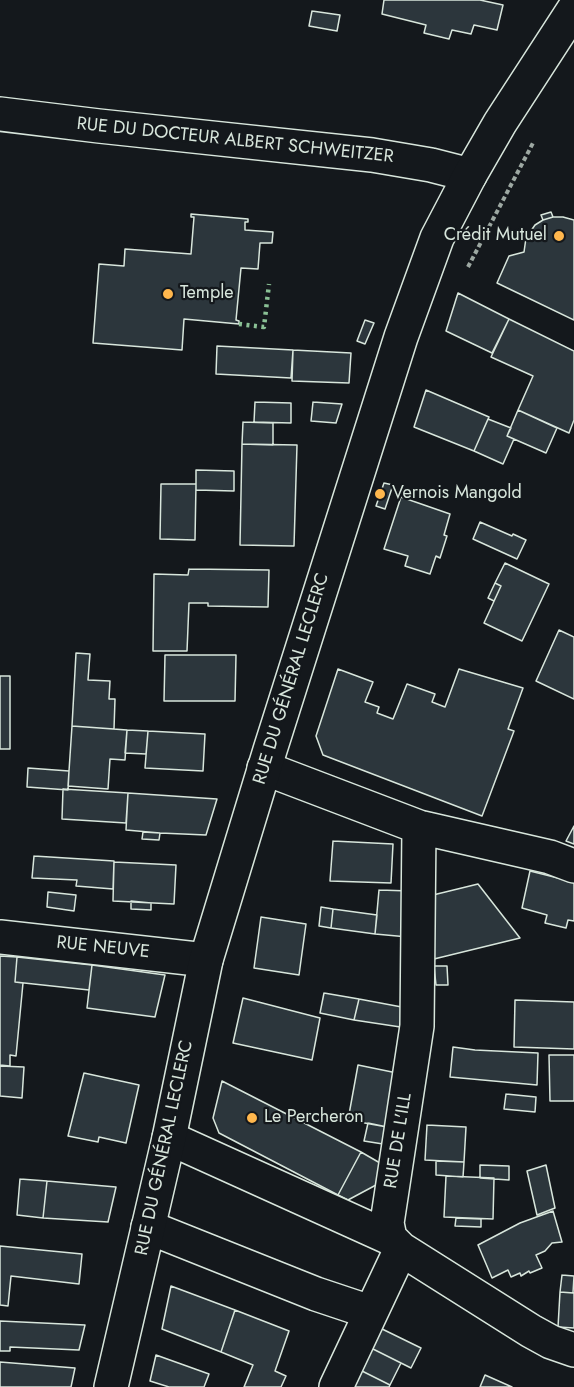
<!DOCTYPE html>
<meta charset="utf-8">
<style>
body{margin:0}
canvas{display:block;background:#14181c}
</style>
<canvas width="574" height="1387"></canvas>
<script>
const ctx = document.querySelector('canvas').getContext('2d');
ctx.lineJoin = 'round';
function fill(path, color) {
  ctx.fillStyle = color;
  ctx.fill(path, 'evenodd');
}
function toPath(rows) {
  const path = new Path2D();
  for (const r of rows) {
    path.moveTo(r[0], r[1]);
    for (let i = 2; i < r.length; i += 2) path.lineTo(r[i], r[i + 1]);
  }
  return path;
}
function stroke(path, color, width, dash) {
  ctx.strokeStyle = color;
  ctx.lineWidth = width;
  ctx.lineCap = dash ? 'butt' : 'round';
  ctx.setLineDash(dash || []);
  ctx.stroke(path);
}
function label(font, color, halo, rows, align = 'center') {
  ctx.font = font + ' Jost,sans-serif';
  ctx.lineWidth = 4.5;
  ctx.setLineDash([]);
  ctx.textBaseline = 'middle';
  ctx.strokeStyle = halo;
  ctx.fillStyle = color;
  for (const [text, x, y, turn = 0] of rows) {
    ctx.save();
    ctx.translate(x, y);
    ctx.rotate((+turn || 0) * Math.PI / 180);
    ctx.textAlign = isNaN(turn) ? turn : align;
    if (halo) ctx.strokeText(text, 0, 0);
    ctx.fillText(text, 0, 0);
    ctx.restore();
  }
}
const building = toPath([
 [384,0,480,0,503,5,497,30,474,25,471,34,452,30,449,39,424,33,426,25,382,14,384,0],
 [312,11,340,15,337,31,309,26,312,11],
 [551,212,553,217,543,220,541,215,551,212],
 [191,214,248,219,248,222,245,222,245,230,273,232,272,243,260,243,258,269,241,268,236,320,239,321,239,324,184,319,182,350,93,343,99,264,124,266,125,249,191,254,194,217,191,217,191,214],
 [553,217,563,217,574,220,574,320,497,283,509,256,524,252,526,238,535,225,543,220,553,217],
 [458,293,509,319,492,353,446,331,458,293],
 [509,319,574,351,574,420,569,433,518,410,533,376,491,357,509,319],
 [365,320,374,323,365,344,357,341,365,320],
 [217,346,293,350,291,378,216,374,217,346],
 [293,350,351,353,349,383,292,381,293,350],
 [426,390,489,417,474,451,414,427,426,390],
 [255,402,291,403,291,423,254,422,255,402],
 [313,402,342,404,336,423,311,421,313,402],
 [518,410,557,428,546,453,507,436,518,410],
 [488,419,511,428,507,436,514,439,503,464,474,451,488,419],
 [243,422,273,423,273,445,242,444,243,422],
 [242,444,297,445,294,546,240,545,242,444],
 [196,470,234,471,234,491,196,490,196,470],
 [384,483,393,485,385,509,376,506,384,483],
 [161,484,196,484,195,540,160,539,161,484],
 [401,497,450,514,444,535,447,536,440,558,436,556,430,574,405,566,408,556,384,549,401,497],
 [480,522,512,536,513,534,526,540,517,559,473,539,480,522],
 [505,563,549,584,522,641,484,623,501,586,495,583,505,563],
 [189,569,269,570,268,607,208,606,208,603,189,603,187,651,153,651,154,574,188,575,189,569],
 [495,583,501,586,494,601,488,598,495,583],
 [559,630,574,637,574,699,536,681,559,630],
 [76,653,90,654,88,680,110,681,109,699,115,699,114,729,72,726,76,653],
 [165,655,236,655,235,701,164,701,165,655],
 [338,669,373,682,365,702,379,707,377,713,393,719,407,684,435,694,432,702,445,707,459,669,523,688,508,729,514,731,482,816,323,755,316,736,338,669],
 [0,676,10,676,10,749,0,749,0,676],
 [72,726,127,730,125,760,110,759,108,789,68,786,72,726],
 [127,730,148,731,146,754,125,753,127,730],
 [148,731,205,734,203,771,145,768,148,731],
 [28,768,69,771,68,790,27,787,28,768],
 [63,789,128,793,126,823,62,819,63,789],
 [128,793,217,799,206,835,160,833,126,830,128,793],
 [574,826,574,844,566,841,574,826],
 [143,832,160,833,159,840,142,839,143,832],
 [333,841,393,844,391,883,330,881,333,841],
 [34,856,114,861,113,889,76,886,77,880,32,878,34,856],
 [114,862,176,865,174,904,113,901,114,862],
 [530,871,574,882,574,921,568,920,566,928,545,923,547,915,522,908,530,871],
 [478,884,520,938,434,959,433,895,478,884],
 [379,890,410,891,408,937,375,934,379,890],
 [48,892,76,895,74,911,47,907,48,892],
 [131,901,151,903,151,910,131,909,131,901],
 [321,907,333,909,331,928,319,926,321,907],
 [333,909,377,915,375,934,331,928,333,909],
 [261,917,306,924,299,975,254,968,261,917],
 [0,956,17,957,15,982,23,983,16,1056,10,1055,10,1066,0,1065,0,956],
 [17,957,92,965,89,990,15,982,17,957],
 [92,965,165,975,155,1017,87,1008,92,965],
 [434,966,447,966,448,985,436,985,434,966],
 [324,993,359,999,354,1020,320,1013,324,993],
 [243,998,320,1018,312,1060,233,1043,243,998],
 [359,999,407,1008,407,1028,354,1020,359,999],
 [515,1000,574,1002,574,1049,514,1047,515,1000],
 [453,1047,475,1050,538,1053,537,1085,450,1077,453,1047],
 [549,1055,574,1055,574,1101,550,1101,549,1055],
 [358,1065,397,1073,387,1127,348,1120,358,1065],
 [0,1066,24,1067,22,1098,0,1096,0,1066],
 [84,1073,139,1085,126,1143,99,1137,98,1142,68,1136,84,1073],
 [222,1081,361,1152,338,1195,219,1133,213,1118,222,1081],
 [506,1094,536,1097,535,1112,504,1109,506,1094],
 [368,1123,387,1127,383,1144,364,1141,368,1123],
 [427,1125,466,1127,464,1162,425,1160,427,1125],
 [361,1152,380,1163,376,1185,348,1200,338,1195,361,1152],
 [436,1161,464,1162,463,1177,436,1175,436,1161],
 [480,1165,509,1166,509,1180,480,1178,480,1165],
 [546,1165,555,1208,537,1215,527,1171,546,1165],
 [446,1176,494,1178,493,1219,444,1217,446,1176],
 [20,1179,47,1181,43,1218,17,1215,20,1179],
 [47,1181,116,1187,108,1222,43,1218,47,1181],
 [553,1211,562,1242,552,1243,545,1251,536,1255,542,1268,530,1273,529,1271,521,1276,520,1273,511,1277,508,1270,492,1278,478,1245,520,1223,553,1211],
 [456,1218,481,1219,481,1227,455,1226,456,1218],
 [0,1246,82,1254,79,1284,11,1276,8,1306,0,1305,0,1246],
 [562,1275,574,1276,573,1293,560,1292,562,1275],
 [171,1286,235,1310,221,1352,162,1329,171,1286],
 [560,1292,574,1293,574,1328,558,1327,560,1292],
 [235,1310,289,1331,275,1371,286,1376,281,1387,244,1387,253,1365,221,1352,235,1310],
 [0,1321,85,1325,79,1350,10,1347,10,1351,0,1351,0,1321],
 [376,1326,421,1348,411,1368,367,1346,376,1326],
 [367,1346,401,1363,390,1385,356,1368,367,1346],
 [156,1355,209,1374,204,1387,169,1387,150,1381,156,1355],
 [0,1362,75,1368,71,1387,0,1387,0,1362],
 [356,1368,390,1385,389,1387,347,1387,356,1368],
 [485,1375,512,1387,480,1387,485,1375]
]);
fill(building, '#2c363c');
stroke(building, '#d8e6dc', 1.5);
const minor = toPath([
 [0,114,99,126,372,155,431,165,470,175],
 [264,768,419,827,550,857,574,866],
 [419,827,417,1026,387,1223,390,1238,401,1249,531,1331,551,1342,574,1350],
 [0,937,206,960],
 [169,1138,390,1238],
 [148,1227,316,1294,370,1312],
 [336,1387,401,1249]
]);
const major = toPath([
 [111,1387,169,1138,206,960,270,750,401,337,437,238,470,175,500,123,574,9]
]);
stroke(minor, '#d8e6dc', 36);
stroke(major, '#d8e6dc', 36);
stroke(toPath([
 [468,267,533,143]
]), '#9da8a2', 4, [4.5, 3]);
stroke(minor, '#14181c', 33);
stroke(major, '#14181c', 33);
stroke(toPath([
 [239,324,264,327,269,284]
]), '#8ac095', 4.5, [3, 4.5]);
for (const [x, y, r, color] of [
 [559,236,6,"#ffb74d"],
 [168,294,6,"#ffb74d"],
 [380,494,6,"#ffb74d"],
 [252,1118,6,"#ffb74d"]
]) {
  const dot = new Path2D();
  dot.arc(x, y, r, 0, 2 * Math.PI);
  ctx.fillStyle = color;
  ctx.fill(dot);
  stroke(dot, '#14181c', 2);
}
label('18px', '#d8e6dc', '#14181c', [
 ["RUE DU DOCTEUR ALBERT SCHWEITZER",235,141,6],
 ["RUE DU GÉNÉRAL LECLERC",292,679,-73],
 ["RUE NEUVE",103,948,6],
 ["RUE DE L'ILL",399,1141,-81],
 ["RUE DU GÉNÉRAL LECLERC",165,1148,-78]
]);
label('18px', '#d8e6dc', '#14181c', [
 ["Crédit Mutuel",547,236,"right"],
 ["Temple",180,294],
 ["Vernois Mangold",392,494],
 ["Le Percheron",264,1118]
], 'left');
</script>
